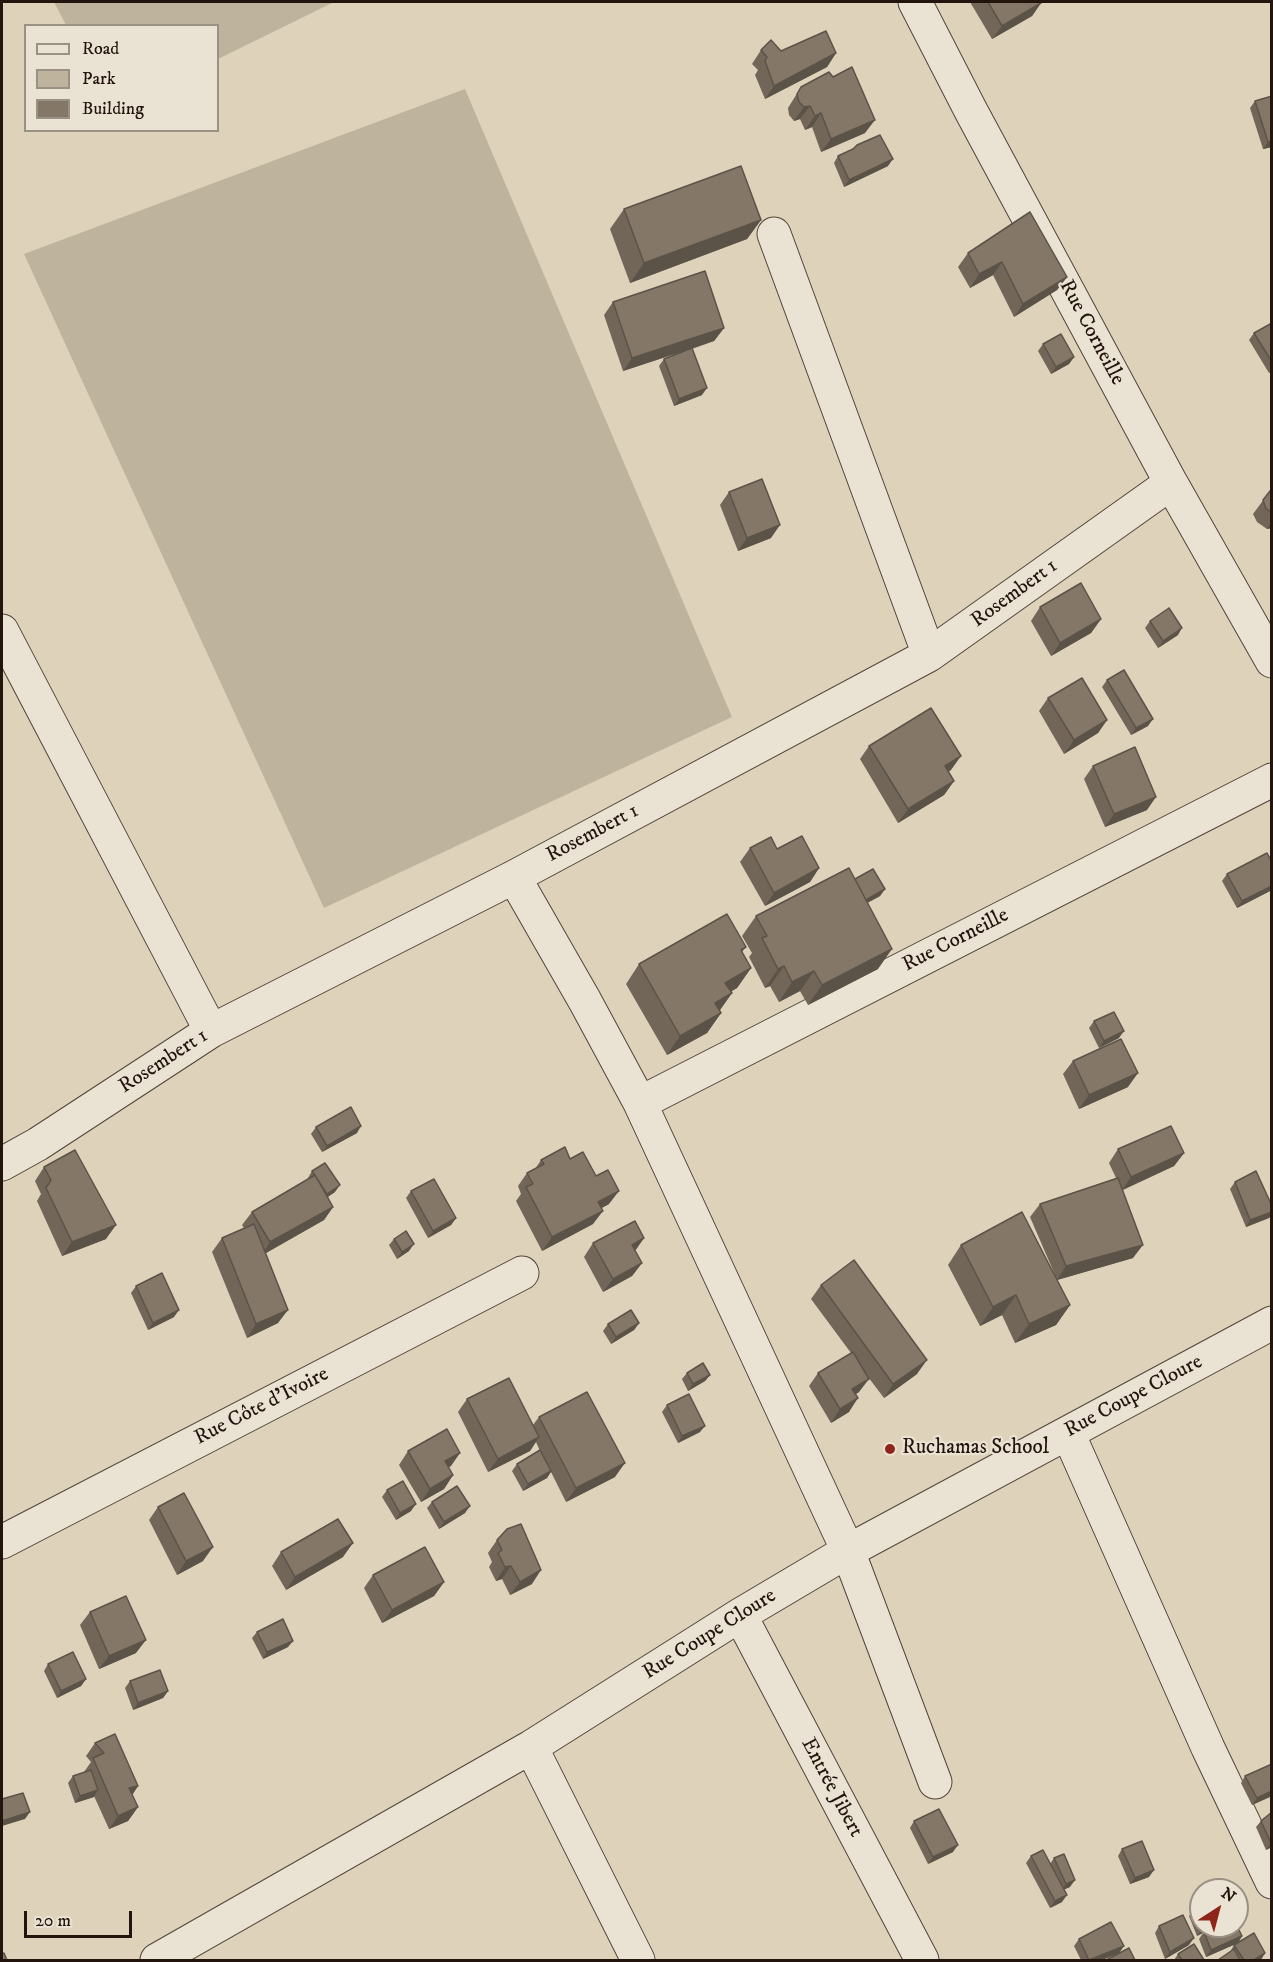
<!DOCTYPE html>
<meta charset="utf-8">
<style>
body{margin:0}
#map{position:relative;width:1273px;height:1962px;overflow:hidden;background:#ded3ba;font-family:"IM FELL DW Pica",serif}
canvas{display:block}
.frame{position:absolute;inset:0;border:3px solid #23140e;pointer-events:none}
.legend{position:absolute;left:24px;top:24px;width:195px;height:108px;box-sizing:border-box;background:#eae2d2;border:2px solid #9a9084;margin:0;padding:8px 10px;list-style:none;font-size:18px;color:#23140e}
.legend li{display:flex;align-items:center;gap:12px;height:30px}
.legend b{width:30px;border:2px solid #9a9084}
.north{position:absolute;left:1189px;top:1878px;width:60px;height:60px;box-sizing:border-box;background:#eae2d2;border:2px solid #9a9084;border-radius:50%;rotate:36deg;font-size:16px;font-weight:700;line-height:24px;text-align:center;color:#23140e}
.north::after{content:'';display:block;margin:auto;width:21px;height:27px;background:#8f2418;clip-path:polygon(50% 0,100% 100%,50% 72%,0 100%)}
.scale{position:absolute;left:24px;top:1911px;width:108px;height:27px;box-sizing:border-box;border:3px solid #23140e;border-top:0;padding-left:8px;font-size:18px;line-height:21px;white-space:nowrap;color:#23140e;-webkit-text-stroke:4px #eae2d2;paint-order:stroke}
</style>
<div id="map">
<canvas width="1273" height="1962"></canvas>
<div class="frame"></div>
<ul class="legend">
<li><b style="height:8px;background:#eae2d2"></b>Road</li>
<li><b style="height:16px;background:#beb39d"></b>Park</li>
<li><b style="height:16px;background:#847767"></b>Building</li>
</ul>
<div class="north">N</div>
<div class="scale">20 m</div>
</div>
<script>
const ctx = document.querySelector('canvas').getContext('2d');
ctx.lineJoin = 'round';
function fill(path, color) {
  ctx.fillStyle = color;
  ctx.fill(path, 'evenodd');
}
function toPath(rows) {
  const path = new Path2D();
  for (const r of rows) {
    path.moveTo(r[0], r[1]);
    for (let i = 2; i < r.length; i += 2) path.lineTo(r[i], r[i + 1]);
  }
  return path;
}
function stroke(path, color, width, dash) {
  ctx.strokeStyle = color;
  ctx.lineWidth = width;
  ctx.lineCap = dash ? 'butt' : 'round';
  ctx.setLineDash(dash || []);
  ctx.stroke(path);
}
function label(font, color, halo, rows, align = 'center') {
  ctx.font = font + ' "IM FELL DW Pica",serif';
  ctx.lineWidth = 4.5;
  ctx.setLineDash([]);
  ctx.textBaseline = 'middle';
  ctx.strokeStyle = halo;
  ctx.fillStyle = color;
  for (const [text, x, y, turn = 0] of rows) {
    ctx.save();
    ctx.translate(x, y);
    ctx.rotate((+turn || 0) * Math.PI / 180);
    ctx.textAlign = isNaN(turn) ? turn : align;
    if (halo) ctx.strokeText(text, 0, 0);
    ctx.fillText(text, 0, 0);
    ctx.restore();
  }
}
fill(toPath([
 [54,2,334,2,218,59,218,26,66,25],
 [465,89,732,717,324,908,24,254]
]), '#beb39d');
const minor = toPath([
 [915,2,971,111,1171,483,1272,661],
 [774,234,929,655],
 [2,631,211,1031],
 [514,877,585,1001,640,1103,848,1551,935,1782],
 [640,1103,1272,780],
 [2,1164,38,1144,211,1031,514,877,929,655,1171,483],
 [1068,1433,1208,1748,1272,1882],
 [2,1542,522,1273],
 [740,1615,922,1960],
 [531,1747,638,1960],
 [157,1960,531,1747,740,1615,848,1551,1272,1323]
]);
stroke(minor, '#524439', 35);
stroke(minor, '#eae2d2', 33);
fill(toPath([
 [970,2,1040,2,1041,3,1032,16,992,39],
 [761,50,781,51,836,53,827,67,765,99,755,75,758,70,752,64],
 [801,87,865,133,821,152,812,127,805,130,800,119,794,121,789,115,788,108],
 [1255,101,1272,147,1263,149,1250,108],
 [853,149,888,166,844,187,834,163,838,156],
 [624,209,761,220,747,239,630,283,610,229],
 [968,253,1067,277,1057,290,1014,317,993,275,970,288,958,267],
 [613,302,724,328,714,341,692,349,702,395,674,406,659,366,664,359,690,349,623,371,604,315],
 [1272,323,1272,372,1269,373,1249,340,1254,333],
 [1043,344,1074,357,1069,364,1051,374,1038,351],
 [1272,490,1272,528,1267,529,1257,522,1253,514,1270,491],
 [729,492,771,538,738,551,720,505],
 [1040,607,1101,619,1091,633,1051,656,1031,621],
 [1150,621,1178,635,1158,648,1145,628],
 [1107,680,1148,726,1131,735,1102,687],
 [1048,698,1107,720,1098,733,1064,754,1039,711],
 [869,746,951,770,948,772,954,781,944,795,898,823,860,759],
 [1093,766,1147,810,1105,827,1084,779],
 [750,848,777,849,819,868,810,882,765,906,740,862],
 [1272,862,1272,890,1237,908,1222,881,1227,874],
 [855,879,885,889,880,896,867,903,878,969,808,1005,800,991,779,1002,770,986,765,988,749,957,752,953,742,936,756,916],
 [746,947,742,952,751,968,737,988,730,992,732,993,719,1011,721,1013,707,1033,667,1055,626,984,639,964],
 [1094,1021,1119,1038,1099,1048,1089,1028],
 [1073,1061,1128,1087,1079,1109,1063,1074],
 [316,1127,357,1133,322,1152,311,1134],
 [1118,1149,1184,1153,1174,1166,1123,1190,1133,1258,1057,1280,1070,1305,1056,1325,1015,1343,1002,1315,980,1326,948,1265,961,1245,1055,1275,1030,1217,1040,1204,1116,1178,1109,1163],
 [570,1159,609,1204,601,1208,593,1224,542,1251,516,1201,521,1194,518,1186,527,1173,535,1169,541,1160],
 [44,1167,106,1239,62,1256,37,1201,41,1194,35,1181],
 [312,1171,335,1192,328,1197,333,1207,324,1220,265,1253,278,1323,247,1338,212,1252,222,1238,244,1228,242,1225,252,1212,308,1179,308,1178],
 [1235,1182,1272,1206,1272,1214,1269,1218,1246,1227,1230,1189],
 [411,1191,456,1218,451,1225,428,1238,406,1198],
 [644,1238,635,1251,642,1263,632,1276,603,1292,584,1257,593,1243],
 [394,1239,409,1251,397,1259,389,1245],
 [821,1285,917,1374,884,1398,865,1373,859,1392,856,1394,849,1412,831,1423,809,1386,818,1373,851,1353,811,1299],
 [136,1286,174,1317,148,1330,131,1293],
 [639,1323,634,1330,611,1344,603,1331,608,1324],
 [687,1373,710,1375,705,1381,688,1391,682,1379],
 [467,1399,533,1425,539,1417,615,1477,566,1502,551,1472,547,1478,523,1491,512,1471,517,1464,540,1451,536,1442,530,1451,488,1472,458,1412],
 [667,1405,700,1432,678,1443,662,1412],
 [408,1451,451,1466,448,1467,453,1475,444,1489,421,1502,399,1465],
 [387,1490,411,1511,396,1520,382,1497],
 [432,1502,465,1513,439,1529,427,1508],
 [158,1507,203,1561,177,1575,149,1520],
 [497,1540,532,1584,510,1595,502,1579,496,1581,489,1567,492,1562,488,1553],
 [281,1552,343,1557,286,1590,272,1566],
 [373,1575,444,1582,434,1596,382,1623,364,1588],
 [90,1612,136,1653,99,1669,80,1625],
 [257,1632,288,1647,263,1659,252,1638],
 [48,1664,86,1679,81,1686,57,1698,44,1671],
 [130,1681,168,1691,163,1698,133,1710,125,1688],
 [95,1743,138,1786,132,1795,138,1807,128,1821,109,1829,94,1796,94,1797,75,1803,68,1783,73,1776,84,1772,91,1762,86,1756],
 [1272,1764,1272,1796,1252,1805,1241,1783,1245,1776],
 [1272,1812,1272,1847,1266,1850,1256,1827,1261,1821],
 [914,1821,953,1852,928,1864,910,1828],
 [1122,1849,1149,1877,1130,1884,1118,1856],
 [1031,1856,1050,1864,1054,1858,1070,1887,1064,1889,1062,1902,1050,1908,1026,1863],
 [1194,1909,1201,1926,1215,1926,1210,1929,1242,1936,1238,1943,1206,1957,1199,1939,1203,1933,1197,1936,1189,1916],
 [1159,1926,1189,1945,1165,1959,1155,1933],
 [1079,1939,1124,1946,1119,1953,1102,1960,1081,1960,1074,1946],
 [1234,1945,1261,1960,1218,1960,1230,1952],
 [1178,1954,1204,1960,1174,1960]
]), '#726659');
fill(toPath([
 [1041,3,1032,16,992,39,1002,26],
 [836,53,827,67,765,99,774,86],
 [810,106,800,119,794,121,804,107],
 [821,113,812,127,805,130,815,116],
 [875,120,865,133,821,152,831,139],
 [1272,141,1272,147,1263,149,1268,142],
 [893,159,888,166,844,187,849,180],
 [761,220,747,239,630,283,644,263],
 [1002,262,993,275,970,288,979,274],
 [1067,277,1057,290,1014,317,1023,304],
 [724,328,714,341,623,371,632,358],
 [1074,357,1069,364,1051,374,1056,367],
 [707,388,702,395,674,406,679,399],
 [1272,522,1272,528,1267,529],
 [780,525,771,538,738,551,747,538],
 [1101,619,1091,633,1051,656,1060,643],
 [1182,628,1178,635,1158,648,1163,641],
 [1153,719,1148,726,1131,735,1136,728],
 [1107,720,1098,733,1064,754,1074,740],
 [961,756,951,770,935,779,945,766],
 [954,781,944,795,898,823,908,809],
 [1156,797,1147,810,1105,827,1114,814],
 [819,868,810,882,765,906,774,893],
 [1272,886,1272,890,1237,908,1242,901],
 [885,889,880,896,858,908,863,902],
 [892,949,878,969,808,1005,822,985],
 [784,966,770,986,765,988,778,969],
 [751,968,737,988,711,1003,725,983],
 [814,971,800,991,779,1002,792,982],
 [732,993,718,1013,715,1003],
 [721,1013,707,1033,667,1055,680,1036],
 [1124,1031,1119,1038,1099,1048,1104,1041],
 [1138,1073,1128,1087,1079,1109,1089,1095],
 [361,1126,357,1133,322,1152,327,1146],
 [1184,1153,1174,1166,1122,1190,1131,1177],
 [340,1185,335,1192,322,1200,327,1194],
 [619,1191,609,1204,589,1215,598,1202],
 [333,1207,324,1220,261,1256,270,1242],
 [603,1211,593,1224,542,1251,552,1237],
 [1272,1212,1272,1214,1269,1218,1246,1227,1250,1220],
 [456,1218,451,1225,428,1238,433,1231],
 [116,1225,106,1239,62,1256,72,1242],
 [644,1238,634,1252,632,1245],
 [414,1244,409,1251,397,1259,402,1252],
 [1143,1245,1133,1258,1057,1280,1066,1266],
 [642,1263,632,1276,603,1292,613,1279],
 [1016,1295,1002,1315,980,1326,993,1307],
 [1070,1305,1056,1325,1015,1343,1029,1324],
 [179,1310,174,1317,148,1330,153,1323],
 [288,1310,278,1323,247,1338,256,1324],
 [639,1323,634,1330,611,1344,616,1337],
 [927,1360,917,1374,884,1398,893,1384],
 [710,1375,705,1381,688,1391,693,1384],
 [869,1379,859,1392,843,1402,852,1389],
 [858,1398,849,1412,831,1423,840,1409],
 [705,1426,700,1432,678,1443,682,1436],
 [539,1437,530,1451,488,1472,498,1459],
 [460,1453,451,1466,435,1475,445,1461],
 [625,1463,615,1477,566,1502,576,1488],
 [551,1471,547,1478,523,1491,528,1484],
 [453,1475,444,1489,421,1502,430,1489],
 [416,1504,411,1511,396,1520,400,1513],
 [470,1506,465,1513,439,1529,444,1522],
 [353,1543,343,1557,286,1590,295,1577],
 [213,1547,203,1561,177,1575,186,1561],
 [511,1566,502,1579,496,1581,505,1567],
 [541,1570,532,1584,510,1595,520,1582],
 [444,1582,434,1596,382,1623,392,1610],
 [146,1640,136,1653,99,1669,109,1656],
 [293,1641,288,1647,263,1659,267,1652],
 [86,1679,81,1686,57,1698,61,1691],
 [168,1691,163,1698,133,1710,138,1703],
 [138,1786,129,1800,129,1788],
 [98,1790,94,1797,75,1803,80,1796],
 [1272,1791,1272,1796,1252,1805,1257,1798],
 [138,1807,128,1821,109,1829,118,1816],
 [30,1812,25,1819,2,1826,2,1821],
 [1271,1843,1272,1843,1272,1847,1266,1850],
 [958,1845,953,1852,928,1864,933,1857],
 [1154,1870,1149,1877,1130,1884,1135,1878],
 [1075,1880,1070,1887,1061,1891,1066,1884],
 [1067,1895,1062,1902,1050,1908,1055,1901],
 [1208,1926,1215,1926,1197,1936,1202,1929],
 [1242,1936,1238,1943,1206,1957,1211,1950],
 [1194,1938,1189,1945,1165,1959,1170,1952],
 [1124,1946,1119,1953,1102,1960,1091,1960],
 [1265,1953,1261,1960,1254,1960]
]), '#5c5348');
const building = toPath([
 [988,2,1040,2,1041,3,1002,26,988,2],
 [826,31,836,53,774,86,765,61,767,57,761,50,771,40,781,51,826,31],
 [852,67,875,120,831,139,821,113,815,116,810,106,804,107,799,102,797,94,801,87,829,72,833,77,852,67],
 [1272,96,1272,141,1268,142,1255,101,1272,96],
 [880,135,893,159,849,180,838,156,853,149,857,145,880,135],
 [741,166,761,220,644,263,624,209,741,166],
 [1030,212,1067,277,1023,304,1002,262,979,274,968,253,1030,212],
 [705,271,724,328,632,358,613,302,705,271],
 [1272,323,1272,362,1254,333,1272,323],
 [1061,334,1074,357,1056,367,1043,344,1061,334],
 [692,348,707,388,679,399,664,359,692,348],
 [762,479,780,525,747,538,729,492,762,479],
 [1272,490,1272,512,1266,509,1263,500,1270,491,1272,490],
 [1081,583,1101,619,1060,643,1040,607,1081,583],
 [1169,608,1182,628,1163,641,1150,621,1169,608],
 [1124,670,1153,719,1136,728,1107,680,1124,670],
 [1082,678,1107,720,1074,740,1048,698,1082,678],
 [931,708,961,756,945,766,954,781,908,809,869,746,931,708],
 [1135,747,1156,797,1114,814,1093,766,1135,747],
 [802,836,819,868,774,893,750,848,771,837,777,849,802,836],
 [1267,853,1272,862,1272,886,1242,901,1227,874,1267,853],
 [849,868,892,949,822,985,814,971,792,982,784,966,778,969,762,938,767,936,756,916,849,868],
 [873,869,885,889,866,900,855,879,873,869],
 [727,914,746,947,741,950,751,968,725,983,732,993,715,1003,721,1013,680,1036,639,964,727,914],
 [1114,1012,1124,1031,1104,1041,1094,1021,1114,1012],
 [1121,1039,1138,1073,1089,1095,1073,1061,1121,1039],
 [351,1107,361,1126,327,1146,316,1127,351,1107],
 [1171,1126,1184,1153,1131,1177,1118,1149,1171,1126],
 [565,1147,570,1159,583,1152,596,1176,608,1170,619,1191,598,1202,603,1211,552,1237,526,1187,533,1184,527,1173,544,1164,541,1160,565,1147],
 [75,1150,116,1225,72,1242,46,1188,51,1180,44,1167,75,1150],
 [325,1163,340,1185,327,1194,312,1171,325,1163],
 [1256,1171,1272,1206,1272,1212,1250,1220,1235,1182,1256,1171],
 [315,1175,333,1207,270,1242,252,1212,315,1175],
 [1118,1178,1143,1245,1066,1266,1040,1204,1118,1178],
 [434,1179,456,1218,433,1231,411,1191,434,1179],
 [1022,1212,1070,1305,1029,1324,1016,1295,993,1307,961,1245,1022,1212],
 [635,1221,644,1238,632,1245,642,1263,613,1279,593,1243,635,1221],
 [254,1224,288,1310,256,1324,222,1238,254,1224],
 [406,1231,414,1244,402,1252,394,1239,406,1231],
 [854,1260,927,1360,893,1384,821,1285,854,1260],
 [162,1273,179,1310,153,1323,136,1286,162,1273],
 [631,1310,639,1323,616,1337,608,1324,631,1310],
 [853,1352,869,1379,852,1389,858,1398,840,1409,818,1373,853,1352],
 [703,1363,710,1375,693,1384,687,1373,703,1363],
 [509,1378,539,1437,498,1459,467,1399,509,1378],
 [587,1392,625,1463,576,1488,539,1417,587,1392],
 [689,1394,705,1426,682,1436,667,1405,689,1394],
 [447,1429,460,1453,445,1461,453,1475,430,1489,408,1451,447,1429],
 [540,1450,551,1471,528,1484,517,1464,540,1450],
 [403,1481,416,1504,400,1513,387,1490,403,1481],
 [457,1486,470,1506,444,1522,432,1502,457,1486],
 [184,1493,213,1547,186,1561,158,1507,184,1493],
 [338,1519,353,1543,295,1577,281,1552,338,1519],
 [521,1524,541,1570,520,1582,511,1566,505,1567,498,1553,502,1550,497,1540,507,1529,521,1524],
 [425,1547,444,1582,392,1610,373,1575,425,1547],
 [126,1596,146,1640,109,1656,90,1612,126,1596],
 [283,1619,293,1641,267,1652,257,1632,283,1619],
 [73,1652,86,1679,61,1691,48,1664,73,1652],
 [160,1670,168,1691,138,1703,130,1681,160,1670],
 [115,1734,138,1786,129,1788,138,1807,118,1816,93,1758,104,1753,95,1743,115,1734],
 [1272,1764,1272,1791,1257,1798,1245,1776,1272,1764],
 [91,1770,98,1790,80,1796,73,1776,91,1770],
 [23,1793,30,1812,2,1821,2,1799,23,1793],
 [939,1809,958,1845,933,1857,914,1821,939,1809],
 [1272,1812,1272,1843,1271,1843,1261,1821,1272,1812],
 [1142,1841,1154,1870,1135,1878,1122,1849,1142,1841],
 [1043,1850,1067,1895,1055,1901,1031,1856,1043,1850],
 [1064,1854,1075,1880,1066,1884,1054,1858,1064,1854],
 [1201,1905,1201,1926,1208,1926,1202,1929,1194,1909,1201,1905],
 [1183,1915,1194,1938,1170,1952,1159,1926,1183,1915],
 [1111,1922,1124,1946,1089,1960,1079,1939,1111,1922],
 [1216,1926,1237,1926,1242,1936,1211,1950,1204,1932,1216,1926],
 [1254,1933,1265,1953,1254,1960,1244,1960,1234,1945,1254,1933],
 [1194,1944,1204,1960,1182,1960,1178,1954,1194,1944],
 [1129,1948,1135,1960,1106,1960,1129,1948],
 [1234,1949,1240,1960,1218,1960,1234,1949],
 [4,1953,7,1960,2,1960,2,1954,4,1953]
]);
fill(building, '#847767');
stroke(building, '#5c5348', 1.5);
for (const [x, y, r, color] of [
 [890,1449,6,"#8f2418"]
]) {
  const dot = new Path2D();
  dot.arc(x, y, r, 0, 2 * Math.PI);
  ctx.fillStyle = color;
  ctx.fill(dot);
  stroke(dot, '#eae2d2', 2);
}
label('21px', '#23140e', '#eae2d2', [
 ["Rue Corneille",1091,333,62],
 ["Rosembert 1",1015,594,-36],
 ["Rosembert 1",593,834,-28],
 ["Rue Corneille",956,941,-27],
 ["Rosembert 1",164,1062,-33],
 ["Rue Coupe Cloure",1134,1397,-28],
 ["Rue Côte d'Ivoire",262,1407,-27],
 ["Rue Coupe Cloure",710,1635,-32],
 ["Entrée Jibert",831,1788,62]
]);
label('21px', '#23140e', '#eae2d2', [
 ["Ruchamas School",902,1449]
], 'left');
</script>
